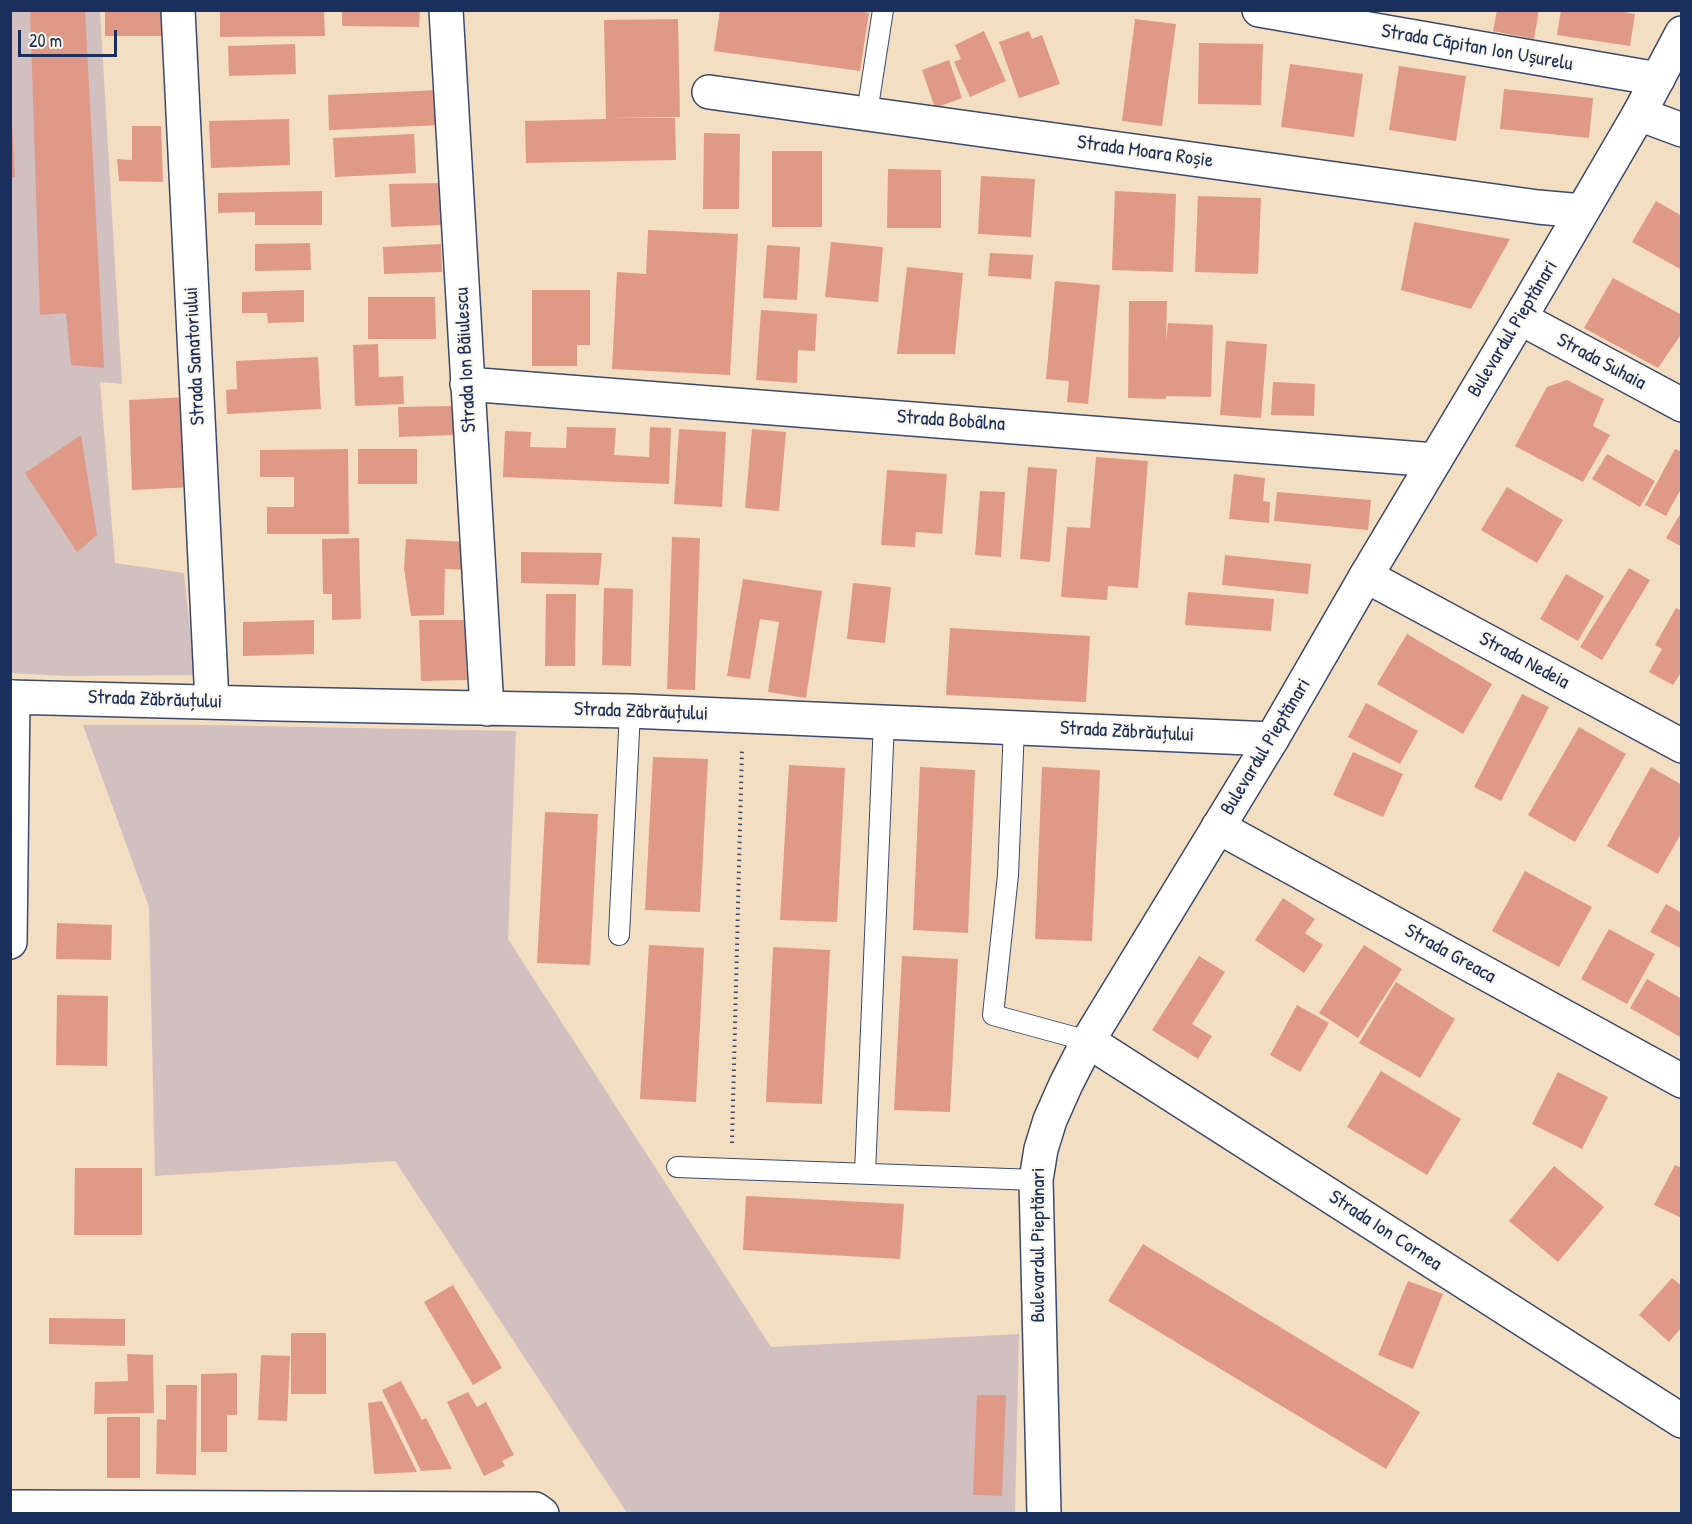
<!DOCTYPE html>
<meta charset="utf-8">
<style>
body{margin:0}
#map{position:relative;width:1692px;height:1524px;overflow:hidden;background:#f3dec2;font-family:"Patrick Hand",sans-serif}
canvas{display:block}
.frame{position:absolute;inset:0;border:12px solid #1b2f5e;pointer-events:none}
.scale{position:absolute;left:18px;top:30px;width:99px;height:27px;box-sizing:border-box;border:3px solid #1b2f5e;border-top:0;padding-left:8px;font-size:18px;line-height:21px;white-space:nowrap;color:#1b2f5e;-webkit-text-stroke:4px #fbf7ec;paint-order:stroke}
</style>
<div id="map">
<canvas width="1692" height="1524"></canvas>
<div class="frame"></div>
<div class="scale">20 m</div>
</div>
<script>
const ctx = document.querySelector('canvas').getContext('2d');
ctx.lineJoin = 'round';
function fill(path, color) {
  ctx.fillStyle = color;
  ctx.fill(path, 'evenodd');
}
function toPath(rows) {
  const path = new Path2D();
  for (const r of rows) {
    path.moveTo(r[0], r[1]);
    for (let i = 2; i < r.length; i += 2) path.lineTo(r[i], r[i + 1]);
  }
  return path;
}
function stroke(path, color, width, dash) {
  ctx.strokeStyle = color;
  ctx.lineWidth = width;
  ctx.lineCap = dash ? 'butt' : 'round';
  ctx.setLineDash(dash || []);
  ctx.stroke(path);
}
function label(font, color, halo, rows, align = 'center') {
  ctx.font = font + ' "Patrick Hand",sans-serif';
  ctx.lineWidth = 4.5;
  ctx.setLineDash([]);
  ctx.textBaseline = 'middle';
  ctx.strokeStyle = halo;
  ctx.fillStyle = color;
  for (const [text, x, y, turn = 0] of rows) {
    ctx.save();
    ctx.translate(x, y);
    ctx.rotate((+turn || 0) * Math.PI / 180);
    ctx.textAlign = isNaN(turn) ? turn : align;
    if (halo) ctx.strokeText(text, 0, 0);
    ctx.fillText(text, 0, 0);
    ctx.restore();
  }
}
fill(toPath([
 [10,11,100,11,122,384,100,382,115,563,184,573,195,675,66,676,11,673],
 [83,725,204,725,516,731,508,939,771,1347,1019,1334,1015,1513,627,1513,395,1161,155,1176,149,907]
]), '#d2bfc0');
fill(toPath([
 [30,10,85,10,104,368,71,365,66,313,40,315],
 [105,10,170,10,170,36,105,36],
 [342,10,420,10,419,27,342,26],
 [720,10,850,10,869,13,860,71,714,51],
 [1497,10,1539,10,1534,39,1493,31],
 [1561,10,1614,10,1635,14,1630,46,1557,35],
 [324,11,325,36,220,37,220,12],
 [678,19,680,117,611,118,675,118,676,160,526,163,525,121,606,119,604,20],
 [1135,19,1176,24,1162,126,1122,121],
 [984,31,1006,81,970,97,954,62,961,59,955,45],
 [1029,31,1032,39,1042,35,1060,84,1019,98,999,42],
 [1199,43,1263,44,1261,105,1198,104],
 [295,44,296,74,229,76,228,46],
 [949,60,962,98,935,108,922,70],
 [1290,64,1363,74,1354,137,1281,127],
 [1399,66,1466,76,1456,141,1389,130],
 [1504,89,1593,98,1589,138,1500,129],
 [440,90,441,125,329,130,328,95],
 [289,119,290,165,211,168,209,121],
 [12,122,15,177,10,177,10,123],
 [132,126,161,126,163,182,119,181,117,159,132,160],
 [704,133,740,134,739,209,703,209],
 [414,134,416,173,335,177,333,138],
 [772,151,822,151,822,227,772,227],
 [888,169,941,170,941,228,887,228],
 [981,176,1035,179,1031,237,978,234],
 [442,183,443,225,391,227,389,184],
 [322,191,322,225,255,225,255,212,218,213,218,193],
 [1115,191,1176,194,1173,272,1112,270],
 [1198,196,1261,198,1258,274,1195,272],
 [1656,201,1682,216,1682,270,1632,242],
 [1414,222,1510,239,1471,309,1401,290],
 [648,230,738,234,730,375,612,369,617,272,646,274],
 [831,242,883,247,878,302,825,297],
 [310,243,311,270,255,271,255,244],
 [441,244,442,272,384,274,383,247],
 [767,245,800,247,797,300,763,298],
 [990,253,1033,255,1031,279,988,276],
 [907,267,963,273,955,354,897,354],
 [1613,278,1682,315,1682,333,1658,368,1584,328],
 [1055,281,1100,285,1088,404,1067,402,1069,381,1046,379],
 [304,290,304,322,268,323,267,313,242,313,242,292],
 [532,290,590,290,590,345,577,345,577,366,532,366],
 [368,297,435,297,436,339,368,339],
 [1129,301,1167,301,1166,342,1168,323,1213,325,1211,397,1166,396,1166,399,1128,398],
 [761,310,817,314,815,351,798,350,797,383,756,380],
 [1226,341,1267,344,1261,418,1220,415],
 [378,344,379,377,403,376,404,404,355,406,353,345],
 [318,357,321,409,227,414,226,390,237,389,236,361],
 [1567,380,1604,399,1593,426,1610,435,1583,482,1515,446,1547,387],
 [1273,382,1315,384,1314,416,1271,415],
 [189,397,193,487,132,490,129,400],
 [454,406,455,435,399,437,398,407],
 [567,427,616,428,614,455,649,457,650,427,671,428,669,484,503,477,505,431,531,432,530,447,566,448],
 [679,429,726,432,722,507,674,504],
 [752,429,786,432,779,511,745,508],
 [81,435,97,535,77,552,25,473],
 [348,449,349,534,267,534,267,507,294,507,294,477,260,477,260,450],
 [358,449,417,449,417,484,358,484],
 [1675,449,1682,452,1682,487,1666,516,1645,505],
 [1607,454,1655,481,1640,507,1592,479],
 [1096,457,1148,461,1138,588,1108,586,1107,600,1061,597,1067,527,1090,528],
 [1028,467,1057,469,1050,562,1020,559],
 [887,470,947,474,942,534,916,532,915,547,881,545],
 [1234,474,1265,478,1263,501,1270,502,1269,523,1229,519],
 [1507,487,1563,520,1537,563,1481,530],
 [980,491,1005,492,1001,557,975,555],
 [1277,492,1371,500,1368,530,1274,521],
 [1682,511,1682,547,1666,538],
 [672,537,700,538,695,690,667,689],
 [359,538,361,619,332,620,332,594,323,594,322,539],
 [406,539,470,542,470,570,445,569,444,615,411,616,404,568],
 [521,552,602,553,599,585,521,583],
 [1225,555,1311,564,1308,594,1222,585],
 [1629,568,1650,580,1602,660,1580,647],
 [1566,574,1604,596,1578,641,1540,619],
 [743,579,822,591,806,698,768,692,779,622,760,619,750,679,727,676],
 [853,583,891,587,885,643,847,639],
 [604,588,633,589,631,666,602,665],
 [1188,592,1274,599,1271,631,1185,625],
 [546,594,576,594,575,666,545,666],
 [1676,608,1682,611,1682,671,1673,685,1649,672,1662,649,1655,645],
 [314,620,314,654,243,656,243,622],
 [419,620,465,620,467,680,421,681],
 [950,628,1090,636,1086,702,946,695],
 [1407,634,1492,684,1463,734,1377,684],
 [1522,694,1549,707,1501,801,1474,787],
 [1366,703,1418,731,1400,764,1348,737],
 [1579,727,1626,754,1575,842,1528,815],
 [1353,752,1403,774,1383,817,1333,795],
 [653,757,708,759,700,912,645,910],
 [789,765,845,768,837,922,780,920],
 [920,767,975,770,968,933,913,930],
 [1042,767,1100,770,1092,941,1035,939],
 [1651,767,1682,785,1682,832,1658,874,1607,846],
 [545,812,598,814,590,965,537,963],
 [1525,871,1592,907,1559,967,1492,931],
 [1283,898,1315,919,1305,933,1323,945,1304,973,1255,940],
 [1666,904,1682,913,1682,949,1650,932],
 [57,923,112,925,111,960,56,959],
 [1609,929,1655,954,1627,1004,1581,979],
 [649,945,704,948,696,1102,640,1099],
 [1364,945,1402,969,1358,1038,1319,1013],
 [773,947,830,950,822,1104,766,1102],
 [902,956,958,959,950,1112,894,1110],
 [1199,956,1225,972,1192,1024,1212,1036,1198,1059,1152,1030],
 [1647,979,1682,999,1682,1038,1630,1008],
 [1396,982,1455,1019,1420,1078,1359,1043],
 [57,995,108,996,107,1066,56,1065],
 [1297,1005,1329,1023,1300,1072,1270,1055],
 [1381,1071,1461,1119,1427,1175,1347,1127],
 [1558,1072,1608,1097,1582,1149,1532,1124],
 [1675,1165,1682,1168,1682,1218,1654,1205],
 [1554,1166,1604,1207,1558,1262,1509,1221],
 [75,1168,142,1168,142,1235,74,1235],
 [746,1196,904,1204,900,1259,743,1250],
 [1143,1244,1420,1412,1386,1469,1108,1301],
 [1672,1278,1682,1286,1682,1327,1669,1342,1639,1315],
 [1408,1281,1443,1294,1413,1369,1378,1355],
 [453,1285,502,1368,473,1385,424,1302],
 [49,1318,125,1319,125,1346,49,1344],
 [291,1333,326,1333,326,1394,291,1394],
 [127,1354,153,1355,154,1413,94,1414,95,1382,128,1381],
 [261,1355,290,1356,287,1421,258,1420],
 [237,1373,237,1415,227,1415,227,1452,201,1452,201,1374],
 [401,1381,422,1420,426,1418,452,1469,421,1471,382,1390],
 [166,1385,197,1385,196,1475,156,1474,157,1419,166,1420],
 [468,1392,477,1407,486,1402,514,1455,502,1461,505,1466,484,1476,447,1402],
 [977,1395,1006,1395,1002,1496,973,1495],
 [382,1401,417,1472,374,1474,368,1403],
 [107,1417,140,1417,140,1478,107,1478]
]), '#e09987');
const lane = toPath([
 [867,113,883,10],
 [1014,727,1008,875,993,1015,1088,1041],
 [619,935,630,711],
 [677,1167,1036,1180],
 [865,1173,884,721]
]);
const street = toPath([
 [178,10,212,702],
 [446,10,487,709],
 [1259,10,1658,79],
 [709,92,1538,207,1582,211],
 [1639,114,1682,130],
 [1520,318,1682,405],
 [467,384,1435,460],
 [1366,576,1682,746],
 [10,697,279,704,630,711,1272,739],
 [1218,827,1682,1081],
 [10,942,13,697],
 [1088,1041,1682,1421],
 [10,1507,535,1509,542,1514]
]);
const secondary = toPath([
 [1044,1514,1036,1180,1041,1149,1050,1120,1066,1084,1088,1041,1272,739,1366,576,1520,318,1639,114,1682,33]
]);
stroke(lane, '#3b496d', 22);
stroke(street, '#3b496d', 36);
stroke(secondary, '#3b496d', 36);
stroke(toPath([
 [732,1143,742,749]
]), '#3b496d', 4, [1.5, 4.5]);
stroke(lane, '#fff', 20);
stroke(street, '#fff', 33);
stroke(secondary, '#fff', 33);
label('20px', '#1b2f5e', '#fbf7ec', [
 ["Strada Căpitan Ion Ușurelu",1477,48,10],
 ["Strada Moara Roșie",1145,152,8],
 ["Bulevardul Pieptănari",1513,329,-59],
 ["Strada Sanatoriului",195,356,-93],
 ["Strada Ion Băiulescu",466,360,-93],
 ["Strada Suhaia",1601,362,28],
 ["Strada Bobâlna",951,421,4],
 ["Strada Nedeia",1524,661,28],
 ["Strada Zăbrăuțului",155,700,2],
 ["Strada Zăbrăuțului",641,712,2],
 ["Strada Zăbrăuțului",1127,732,3],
 ["Bulevardul Pieptănari",1266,747,-59],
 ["Strada Greaca",1450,954,29],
 ["Strada Ion Cornea",1385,1231,33],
 ["Bulevardul Pieptănari",1039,1245,-90]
]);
</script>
